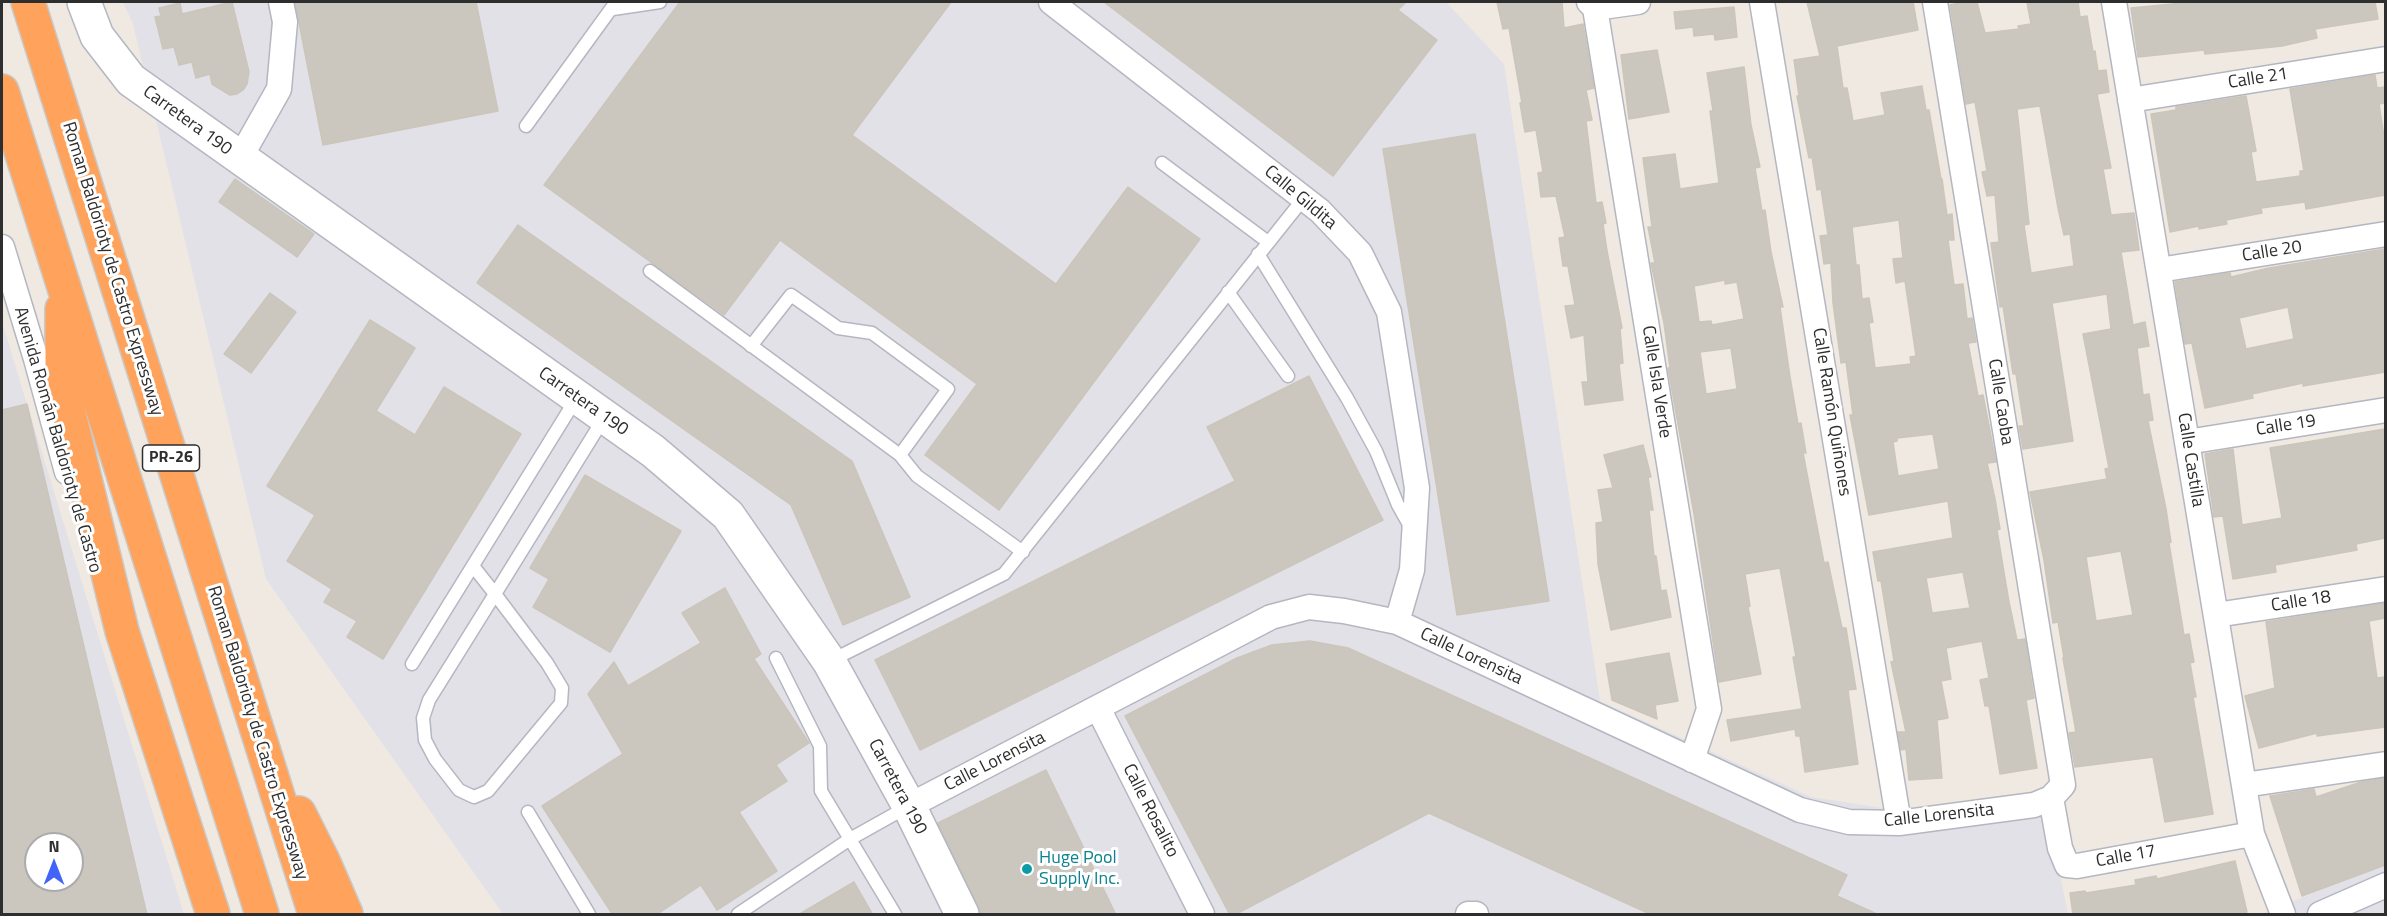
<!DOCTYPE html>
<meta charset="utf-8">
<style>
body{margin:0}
#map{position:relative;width:2387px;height:916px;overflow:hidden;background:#efe9e1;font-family:"Titillium Web",sans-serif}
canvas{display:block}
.frame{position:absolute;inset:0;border:3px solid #2e2e2e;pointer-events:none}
.north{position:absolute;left:24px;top:832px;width:60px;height:60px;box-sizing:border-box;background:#fff;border:2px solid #ababab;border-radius:50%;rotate:0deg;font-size:16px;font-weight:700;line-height:24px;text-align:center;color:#2e2e2e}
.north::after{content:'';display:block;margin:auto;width:21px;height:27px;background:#4264fb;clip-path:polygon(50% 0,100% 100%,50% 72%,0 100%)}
</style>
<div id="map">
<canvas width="2387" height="916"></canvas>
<div class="frame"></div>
<div class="north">N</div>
</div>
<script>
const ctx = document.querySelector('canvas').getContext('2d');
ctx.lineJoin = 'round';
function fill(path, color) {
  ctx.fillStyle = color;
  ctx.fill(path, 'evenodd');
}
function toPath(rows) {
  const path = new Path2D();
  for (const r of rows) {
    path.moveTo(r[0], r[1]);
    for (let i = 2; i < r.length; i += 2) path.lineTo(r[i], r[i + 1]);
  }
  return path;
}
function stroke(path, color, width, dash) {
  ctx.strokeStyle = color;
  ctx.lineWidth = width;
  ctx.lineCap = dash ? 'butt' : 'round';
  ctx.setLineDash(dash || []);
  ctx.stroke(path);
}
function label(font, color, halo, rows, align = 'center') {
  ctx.font = font + ' "Titillium Web",sans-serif';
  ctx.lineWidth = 6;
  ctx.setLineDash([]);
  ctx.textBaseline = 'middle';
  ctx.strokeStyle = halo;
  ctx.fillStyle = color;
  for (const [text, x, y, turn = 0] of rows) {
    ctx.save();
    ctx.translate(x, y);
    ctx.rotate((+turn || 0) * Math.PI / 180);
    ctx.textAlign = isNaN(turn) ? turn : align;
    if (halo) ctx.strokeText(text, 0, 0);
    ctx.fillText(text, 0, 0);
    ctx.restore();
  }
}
fill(toPath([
 [123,2,1446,2,1504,64,1600,701,1811,797,1923,814,2044,795,2068,914,503,914,266,579,133,24],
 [2,322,27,404,184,914,2,914],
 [36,844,72,844,72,880,36,880],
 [2385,864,2385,914,2261,914,2269,911]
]), '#e3e1e8');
const building = toPath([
 [232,2,249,72,247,84,243,90,237,94,230,95,212,84,210,74,196,78,192,62,179,65,174,47,163,49,155,17,161,16,159,8,180,3,182,14,232,2],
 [295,2,476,2,498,111,323,145,295,2],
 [680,2,951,2,852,135,1056,284,1128,187,1200,239,999,510,925,455,977,384,780,240,724,315,544,185,680,2],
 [1104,2,1406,2,1398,10,1437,40,1333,176,1104,2],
 [1497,2,1562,2,1564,28,1583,24,1594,88,1586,90,1592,120,1586,121,1596,203,1602,202,1606,223,1603,224,1607,251,1622,328,1620,329,1623,363,1619,364,1623,400,1585,405,1582,382,1588,382,1584,335,1571,338,1565,306,1575,305,1568,266,1563,266,1559,238,1565,237,1556,196,1541,197,1538,173,1543,172,1536,130,1525,132,1520,103,1522,103,1509,28,1503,29,1497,2],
 [1807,2,1913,2,1918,30,1837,46,1843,88,1847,88,1853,121,1885,115,1881,93,1922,86,1926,110,1929,110,1941,179,1942,179,1947,215,1952,214,1954,240,1948,240,1954,285,1963,284,1967,319,1972,318,1976,342,1968,343,1978,396,1983,395,1996,462,1987,463,1995,499,2000,529,1997,530,2009,602,2017,640,2025,639,2034,698,2026,700,2037,768,2000,774,1989,706,1985,706,1980,680,1989,678,1982,641,1946,648,1951,679,1941,681,1948,718,1937,720,1942,778,1909,780,1906,749,1901,750,1898,732,1906,732,1891,662,1894,661,1881,581,1878,581,1873,552,1953,538,1948,501,1869,515,1850,415,1853,415,1846,362,1841,363,1833,303,1831,263,1824,264,1820,236,1828,235,1821,189,1817,190,1812,157,1809,158,1797,96,1799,96,1794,60,1820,56,1807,2],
 [1899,220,1903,258,1893,259,1896,283,1905,281,1916,356,1910,357,1911,364,1875,368,1869,323,1873,322,1869,298,1862,299,1859,265,1856,265,1852,227,1899,220],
 [1933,434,1939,469,1898,476,1893,442,1897,441,1897,438,1933,434],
 [1963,572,1970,608,1932,613,1926,578,1963,572],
 [1963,2,1977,2,1985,33,2019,29,2018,26,2031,24,2027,2,2078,2,2080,17,2087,16,2093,52,2095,51,2098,71,2106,70,2109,92,2097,94,2111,168,2103,169,2111,215,2134,213,2139,250,2121,252,2133,325,2145,322,2149,346,2137,348,2143,395,2149,394,2153,420,2148,421,2166,509,2171,542,2169,543,2184,635,2189,634,2194,662,2190,663,2196,697,2193,697,2213,814,2165,822,2153,757,2075,767,2069,733,2076,732,2063,658,2064,658,2058,622,2053,623,2044,560,2030,492,2107,479,2105,469,2109,468,2083,334,2111,329,2107,294,2052,303,2073,441,2023,449,2019,426,2024,426,2016,374,2013,374,2003,306,2000,307,1991,243,1999,242,1995,195,1987,196,1982,172,1987,171,1975,102,1966,104,1950,5,1963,2],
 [2040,106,2058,208,2064,235,2070,234,2074,266,2031,273,2024,225,2029,224,2017,109,2040,106],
 [2121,551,2133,615,2096,621,2086,557,2121,551],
 [2194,2,2375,2,2378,19,2315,29,2317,38,2282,46,2205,54,2204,50,2138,57,2131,8,2194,2],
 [1734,7,1737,37,1715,40,1714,34,1694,36,1693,27,1676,29,1674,12,1734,7],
 [1657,50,1669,112,1629,119,1621,55,1657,50],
 [1744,67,1751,125,1760,167,1755,168,1762,211,1765,210,1771,252,1783,307,1780,307,1790,377,1798,424,1801,423,1806,453,1803,453,1824,563,1828,562,1842,628,1846,628,1856,689,1848,690,1858,764,1805,772,1800,736,1796,736,1795,729,1731,741,1727,720,1802,709,1793,657,1796,657,1780,568,1745,574,1750,606,1748,607,1761,674,1719,682,1694,514,1668,368,1670,368,1664,323,1651,263,1655,263,1648,227,1652,227,1643,158,1675,154,1680,189,1719,183,1710,111,1713,111,1707,73,1744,67],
 [1725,280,1725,284,1737,282,1744,319,1712,325,1711,321,1699,322,1694,286,1725,280],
 [1731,348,1737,389,1706,394,1700,352,1731,348],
 [2375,75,2377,88,2385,87,2385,103,2379,104,2385,143,2385,195,2306,209,2305,202,2261,208,2262,213,2226,220,2227,224,2199,229,2199,226,2170,232,2151,114,2176,110,2176,107,2246,96,2256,151,2251,152,2256,182,2300,176,2300,171,2304,171,2290,89,2375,75],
 [1475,134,1549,601,1457,615,1383,149,1475,134],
 [235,179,314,234,297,257,219,202,235,179],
 [518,225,852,461,910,597,843,625,791,505,477,283,518,225],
 [2385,249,2385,372,2303,386,2303,383,2252,394,2253,398,2205,408,2192,343,2185,344,2175,282,2230,273,2231,277,2269,268,2385,249],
 [2288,307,2294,339,2246,349,2239,318,2288,307],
 [270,293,296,312,251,373,224,354,270,293],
 [370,320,415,348,376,411,415,435,444,387,521,434,383,659,347,637,357,621,324,602,332,589,287,561,315,515,267,486,370,320],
 [1309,376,1383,520,920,750,875,660,1235,481,1207,427,1309,376],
 [27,404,147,915,2,915,2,410,27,404],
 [36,844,72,844,72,880,36,880,36,844],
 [2385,429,2385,538,2356,544,2357,550,2275,565,2276,572,2233,579,2223,516,2214,517,2205,454,2233,449,2242,525,2282,518,2270,448,2385,429],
 [1643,445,1651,477,1648,477,1653,510,1649,510,1654,556,1656,556,1661,591,1666,590,1671,617,1611,630,1598,564,1596,523,1603,522,1598,490,1613,488,1604,455,1643,445],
 [585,475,681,531,610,652,533,607,549,579,530,568,585,475],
 [725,588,761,654,754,659,809,743,776,765,787,781,739,812,777,871,717,910,701,885,656,915,613,915,542,806,623,754,588,694,614,662,628,686,701,643,682,613,725,588],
 [2385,603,2385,618,2369,621,2377,678,2385,677,2385,727,2317,736,2317,733,2259,748,2245,696,2275,688,2266,622,2385,603],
 [1310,641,1348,648,1847,875,1837,896,1879,915,1652,915,1429,813,1234,915,1230,915,1125,716,1237,658,1272,645,1310,641],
 [1669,653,1678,701,1655,705,1657,719,1612,700,1606,664,1669,653],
 [1046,770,1116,915,982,915,938,823,1046,770],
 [2385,778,2385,865,2302,896,2270,796,2314,789,2316,797,2361,782,2385,778],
 [2235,861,2247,912,2234,915,2073,915,2070,893,2085,891,2086,893,2136,885,2135,880,2156,876,2157,879,2235,861],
 [854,882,873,915,798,915,854,882]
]);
fill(building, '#cbc7bf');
stroke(building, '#cbc5ba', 1.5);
const lane = toPath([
 [613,9,660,2],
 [526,126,616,2],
 [1162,163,1268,242],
 [1258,254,1347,398,1376,451,1398,505,1411,528],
 [650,271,900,455],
 [1228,292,1288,376],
 [751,346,791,295,838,328,872,333,948,389,900,455,917,476,1023,552],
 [473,566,495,594,547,663,562,688,561,703,488,791,474,797,459,790,435,759,425,740,423,718,429,700,495,594,604,418],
 [776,658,820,746,821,791,895,914],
 [830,661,1004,574,1304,198],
 [412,664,576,399],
 [528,812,589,914],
 [738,914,850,839,909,806]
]);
const street = toPath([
 [1051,2,1320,211,1360,253,1389,312,1417,488,1412,570,1397,622],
 [1589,2,1595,8,1638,2],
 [1594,2,1709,709,1692,760],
 [1762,2,1899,823],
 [2114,2,2252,834,2283,914],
 [2130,100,2386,59],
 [240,158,279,89,285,22,281,2],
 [2,247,36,359,67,472],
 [2159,270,2386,234],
 [2187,442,2386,410],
 [2216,615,2386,589],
 [1098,708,1202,914],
 [2244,785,2386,764],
 [2051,798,2060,848,2067,865,2077,866,2252,834],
 [909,806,1271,617,1309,607,1344,611,1397,622,1800,810,1849,822,1899,823,2034,805,2051,798,2063,785,1935,2],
 [1468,914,1476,914],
 [2320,914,2386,885]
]);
const secondary = toPath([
 [84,2,97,36,131,80,653,451,728,515,829,661,909,806,962,914]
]);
const highway = toPath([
 [28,2,315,914],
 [2,91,262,914],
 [62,309,62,385,122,631,213,914],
 [299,813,324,863,346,914]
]);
stroke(lane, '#b4b7c1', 15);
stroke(street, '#b4b7c1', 27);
stroke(secondary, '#b4b7c1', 36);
stroke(highway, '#c9c9c9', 36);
stroke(lane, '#fff', 12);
stroke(street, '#fff', 24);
stroke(secondary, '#fff', 33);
stroke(highway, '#ffa35c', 33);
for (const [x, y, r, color] of [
 [1027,869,6,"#0f9aa8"]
]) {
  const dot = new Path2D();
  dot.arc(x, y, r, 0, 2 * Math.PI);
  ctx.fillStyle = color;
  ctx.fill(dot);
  stroke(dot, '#fff', 2);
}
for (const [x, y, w] of [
 [171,458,57]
]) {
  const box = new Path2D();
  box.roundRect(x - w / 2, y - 13, w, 26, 4.5);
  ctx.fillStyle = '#fff';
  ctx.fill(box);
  stroke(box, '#2e2e2e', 1.5);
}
label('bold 16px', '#2e2e2e', null, [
 ["PR-26",171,458]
]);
label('18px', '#2e2e2e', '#fff', [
 ["Calle 21",2258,79,-9],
 ["Carretera 190",187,121,36],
 ["Calle Gildita",1300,198,40],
 ["Calle 20",2272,252,-9],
 ["Roman Baldorioty de Castro Expressway",112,269,73],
 ["Calle Isla Verde",1656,382,81],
 ["Carretera 190",583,402,35],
 ["Calle Caoba",2000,402,81],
 ["Calle Ramón Quiñones",1831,412,81],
 ["Calle 19",2286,426,-9],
 ["Avenida Román Baldorioty de Castro",57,440,74],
 ["Calle Castilla",2190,460,81],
 ["Calle 18",2301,602,-9],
 ["Calle Lorensita",1471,657,25],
 ["Roman Baldorioty de Castro Expressway",257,733,73],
 ["Calle Lorensita",995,762,-27],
 ["Carretera 190",897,787,62],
 ["Calle Rosalito",1150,811,63],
 ["Calle Lorensita",1939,816,-6],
 ["Calle 17",2126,857,-10]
]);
label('18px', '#0d838f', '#fff', [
 ["Huge Pool",1039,859],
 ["Supply Inc.",1039,880]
], 'left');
</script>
